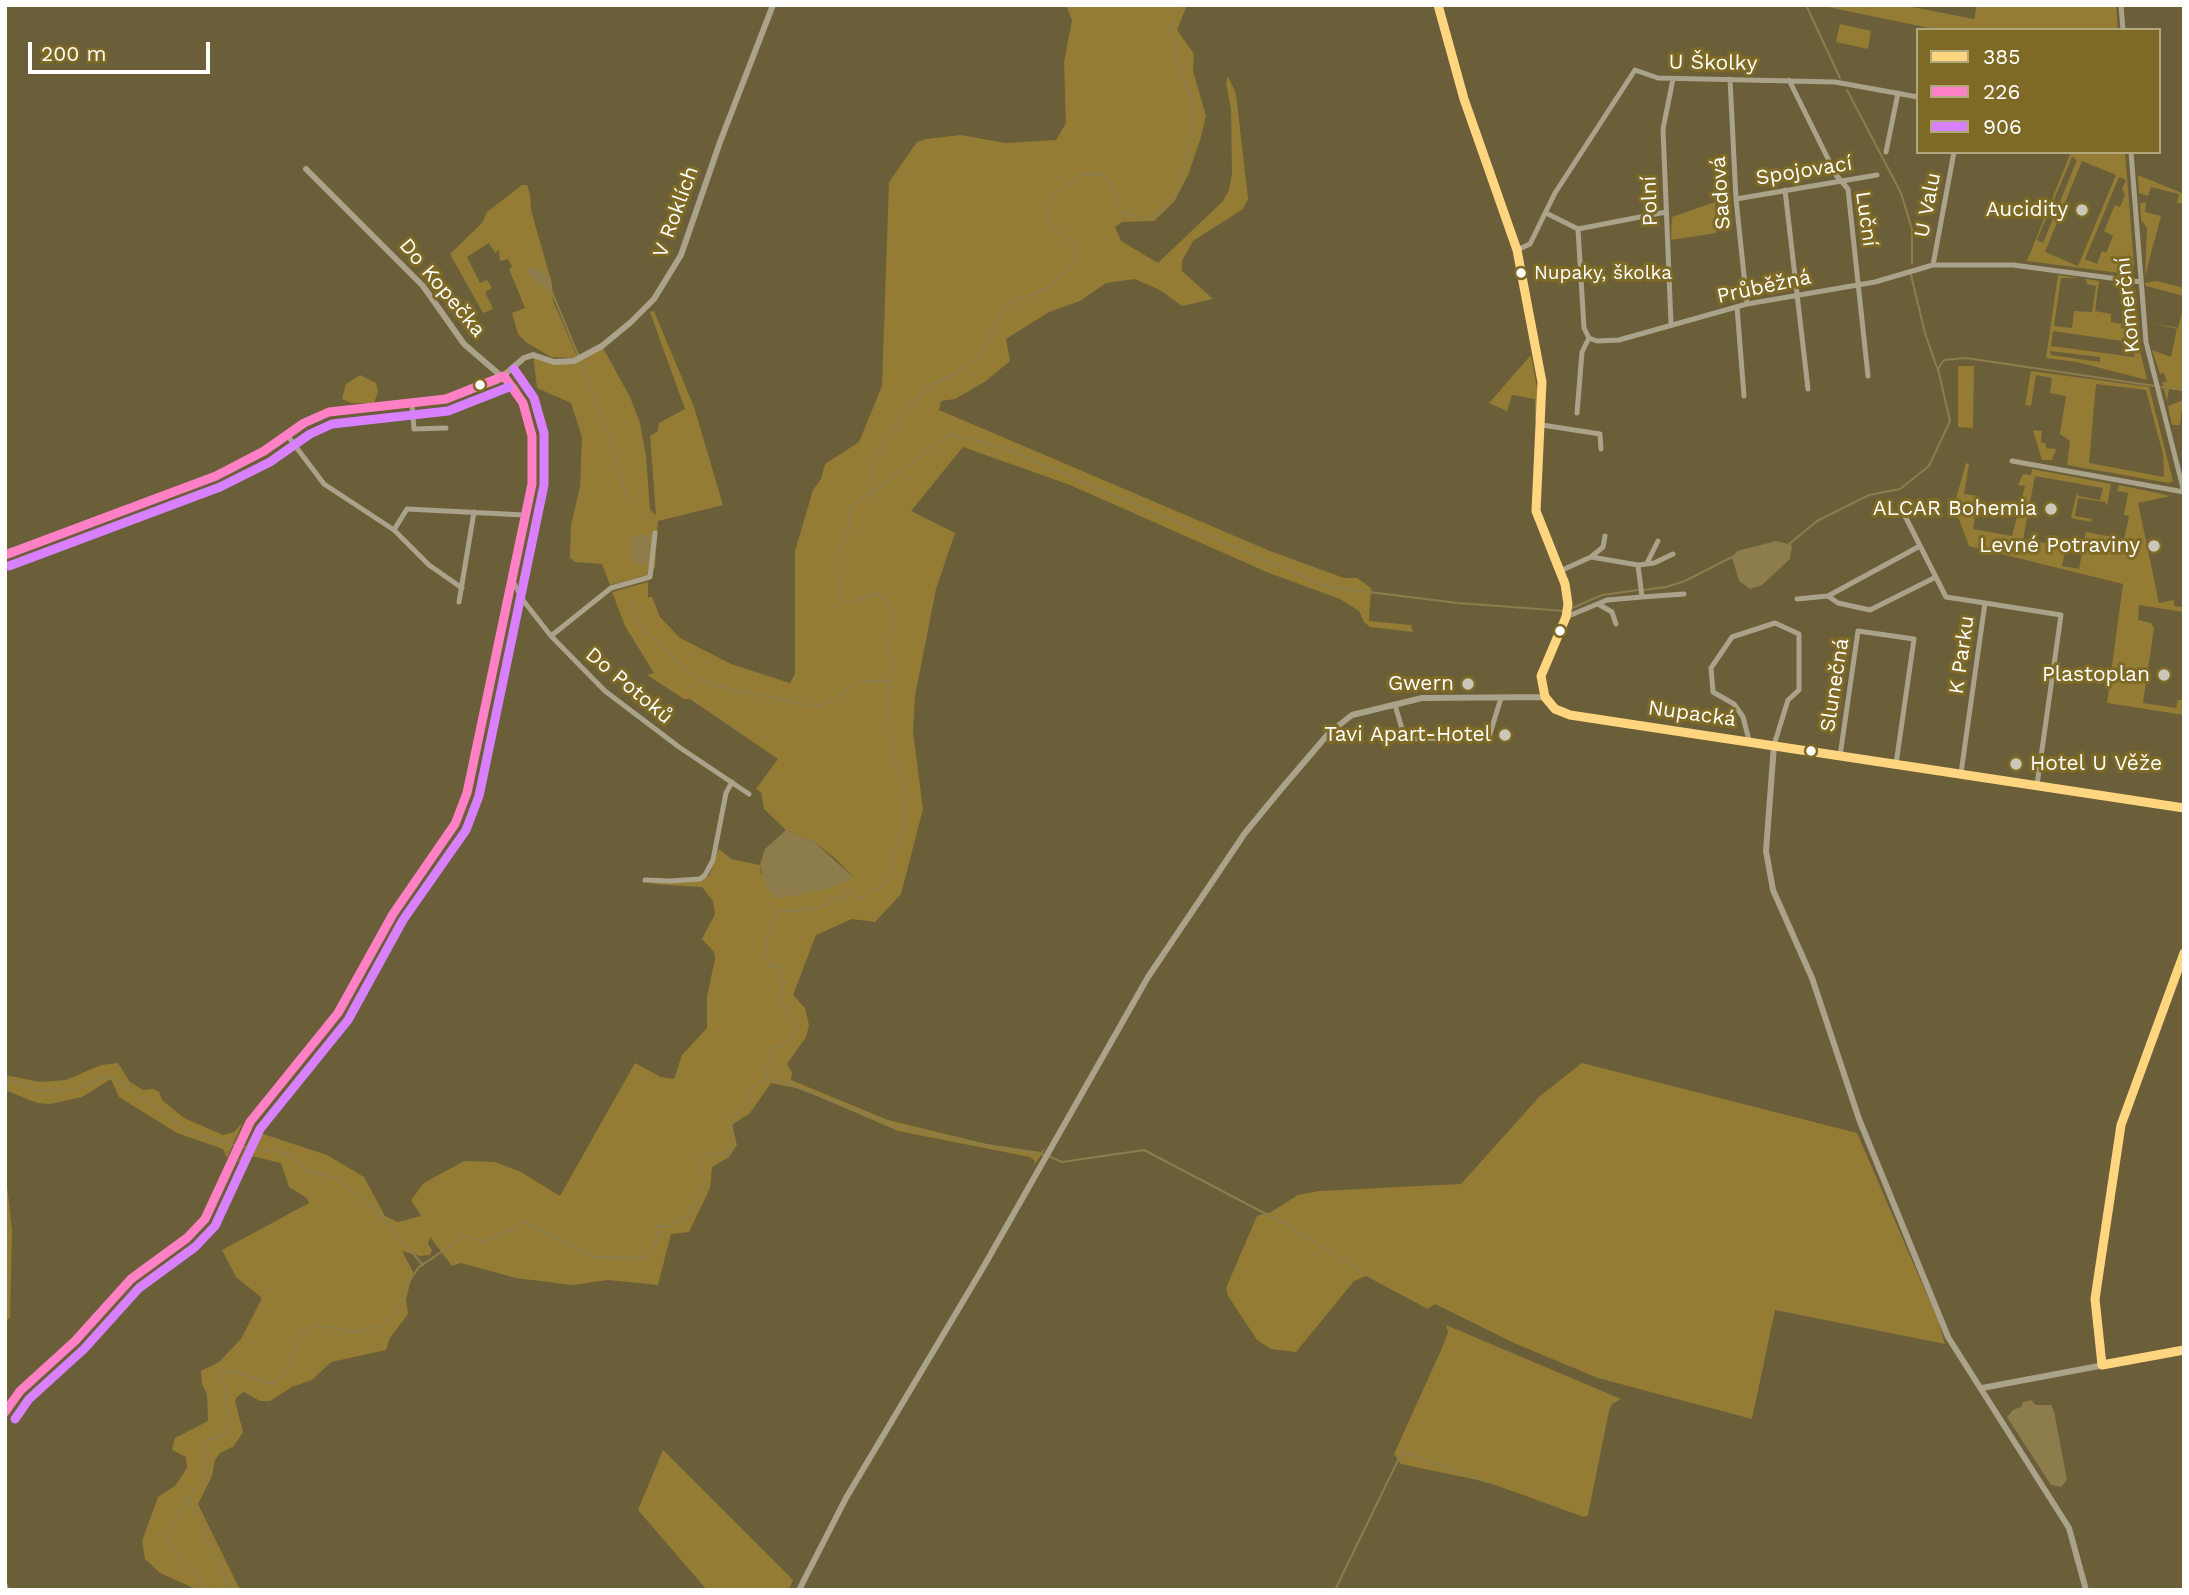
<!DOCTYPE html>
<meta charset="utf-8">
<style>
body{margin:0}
#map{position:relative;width:2189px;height:1595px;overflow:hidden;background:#6a5f38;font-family:"Work Sans",sans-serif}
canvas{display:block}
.frame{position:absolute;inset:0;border:7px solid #fff;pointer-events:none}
.legend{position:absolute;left:1916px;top:28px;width:245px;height:126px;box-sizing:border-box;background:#7e6a24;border:2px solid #b2a67c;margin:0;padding:9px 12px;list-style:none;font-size:21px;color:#fff}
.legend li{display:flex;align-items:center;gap:14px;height:35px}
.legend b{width:35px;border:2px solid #b2a67c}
.scale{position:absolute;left:28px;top:42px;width:182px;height:32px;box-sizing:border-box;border:4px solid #fff;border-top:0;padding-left:9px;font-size:21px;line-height:24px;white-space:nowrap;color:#fff;-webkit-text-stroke:5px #7e6a24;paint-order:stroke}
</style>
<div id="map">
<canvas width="2189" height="1595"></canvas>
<div class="frame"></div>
<ul class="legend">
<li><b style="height:9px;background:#ffd580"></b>385</li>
<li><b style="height:9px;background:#ff80c5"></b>226</li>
<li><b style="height:9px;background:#d880ff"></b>906</li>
</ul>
<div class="scale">200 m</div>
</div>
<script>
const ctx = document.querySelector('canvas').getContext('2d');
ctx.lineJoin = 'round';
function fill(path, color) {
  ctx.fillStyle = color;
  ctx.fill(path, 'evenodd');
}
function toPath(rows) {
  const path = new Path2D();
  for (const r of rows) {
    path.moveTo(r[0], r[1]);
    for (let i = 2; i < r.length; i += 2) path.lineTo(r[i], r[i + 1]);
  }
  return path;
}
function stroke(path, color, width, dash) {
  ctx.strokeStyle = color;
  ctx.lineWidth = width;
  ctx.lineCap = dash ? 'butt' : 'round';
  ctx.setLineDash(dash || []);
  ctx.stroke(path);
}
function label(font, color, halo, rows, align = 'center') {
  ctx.font = font + ' "Work Sans",sans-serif';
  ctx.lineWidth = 6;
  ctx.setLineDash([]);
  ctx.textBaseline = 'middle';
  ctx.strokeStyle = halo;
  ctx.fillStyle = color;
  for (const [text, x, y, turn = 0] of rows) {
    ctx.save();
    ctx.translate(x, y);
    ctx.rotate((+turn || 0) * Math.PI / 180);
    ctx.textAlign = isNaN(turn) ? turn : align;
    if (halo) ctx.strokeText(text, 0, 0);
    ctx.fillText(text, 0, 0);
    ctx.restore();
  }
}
fill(toPath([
 [1066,5,1187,5,1177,30,1194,54,1193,71,1206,116,1200,140,1188,175,1174,202,1154,221,1122,222,1115,227,1121,241,1158,263,1223,201,1229,190,1232,173,1231,110,1226,83,1228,76,1236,94,1248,199,1243,209,1193,241,1182,261,1182,271,1213,299,1182,306,1160,290,1135,279,1106,283,1080,301,1049,312,1006,339,1010,361,986,381,955,399,941,401,939,410,1270,551,1344,578,1357,578,1371,588,1369,621,1411,625,1413,632,1370,627,1364,622,1359,611,1340,599,1269,573,1070,485,963,447,911,511,955,533,936,589,915,696,913,732,923,809,901,894,875,922,852,919,816,935,793,995,805,1008,809,1025,806,1037,787,1064,792,1072,791,1080,888,1120,987,1144,1041,1152,1047,1146,1033,1167,1035,1161,1030,1157,898,1131,801,1089,771,1083,750,1113,732,1125,737,1145,729,1157,712,1167,710,1188,689,1232,671,1234,658,1285,608,1280,572,1285,516,1278,461,1263,452,1266,430,1237,428,1244,432,1250,430,1255,420,1256,402,1251,413,1272,406,1299,408,1314,390,1338,386,1350,331,1362,312,1380,292,1387,270,1401,260,1401,244,1392,237,1397,235,1401,243,1432,234,1446,220,1453,215,1460,212,1476,198,1504,240,1590,198,1590,160,1573,145,1559,142,1541,158,1497,176,1485,187,1468,186,1457,172,1450,175,1438,208,1421,207,1394,202,1384,201,1371,219,1362,241,1339,262,1298,236,1277,222,1250,309,1203,307,1198,289,1187,281,1163,251,1156,238,1162,254,1131,327,1155,364,1177,385,1216,398,1222,421,1216,411,1200,424,1183,464,1161,495,1162,521,1172,560,1196,635,1063,661,1077,674,1079,682,1055,707,1028,707,996,715,959,714,952,702,939,715,914,713,901,702,887,650,884,709,876,719,849,731,859,760,865,761,874,854,878,836,859,813,841,786,830,764,809,761,792,756,789,778,759,690,699,684,699,647,675,654,673,625,626,612,592,648,582,648,597,652,597,660,617,680,638,731,664,790,683,795,674,795,551,813,490,821,479,825,464,859,442,882,386,889,182,917,142,926,139,961,135,1005,143,1056,140,1066,123,1064,62,1072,20],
 [1818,5,1902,5,1974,19,1977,5,2116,5,2118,30,1939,30],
 [1840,24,1871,31,1868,49,1836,42],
 [2071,152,2125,152,2134,265,2128,274,2027,261],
 [2072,157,2077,160,2043,243,2037,240],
 [2082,161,2116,175,2078,266,2045,252],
 [2119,177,2126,180,2122,189,2125,195,2120,207,2115,205,2104,231,2113,236,2106,253,2102,251,2097,264,2085,259],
 [2138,175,2184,194,2184,204,2177,203,2179,194,2151,187,2148,196,2139,193],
 [522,185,527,185,530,194,531,210,552,284,553,301,577,356,572,358,551,357,526,342,518,334,512,313,525,308,509,269,512,267,508,259,500,261,499,250,495,253,489,243,467,257,480,283,487,280,492,288,485,292,493,309,483,313,450,254,482,223,487,212],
 [1715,202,1716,233,1671,240,1672,217],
 [2146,202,2145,212,2161,216,2145,276,2147,228,2141,220,2140,203],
 [2058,275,2079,278,2061,278,2054,326,2072,328,2074,311,2092,312,2096,286,2087,284,2086,279,2099,281,2095,311,2111,314,2111,322,2122,324,2121,328,2129,329,2132,300,2125,295,2128,288,2104,282,2133,289,2136,302,2136,334,2147,380,2077,362,2046,358],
 [2053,331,2136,343,2134,357,2051,346],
 [2050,351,2100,357,2100,362,2051,355],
 [2157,281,2184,288,2184,296,2146,286,2145,283],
 [2184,304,2184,391,2169,389,2167,401,2162,382,2167,382,2164,373,2160,374,2152,350,2171,357,2177,329,2148,322,2178,328],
 [654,311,694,407,723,505,658,521,655,568,647,575,610,585,602,564,575,562,570,558,571,525,580,487,582,437,571,403,537,388,533,355,554,362,575,361,602,346,630,397,640,423,646,456,650,510,656,515,650,436,658,431,659,423,685,409,650,312],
 [1531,355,1538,394,1538,421,1535,421,1535,399,1512,395,1507,411,1489,403],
 [1958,366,1974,366,1973,428,1958,427],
 [2031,371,2149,387,2173,481,2169,483,2067,465,2070,441,2060,434,2066,396,2050,393,2052,378,2036,375,2031,406,2025,405],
 [2096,384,2146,390,2163,454,2164,477,2089,463],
 [360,375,376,383,378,392,374,403,351,403,342,399,346,384],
 [2183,400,2180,425,2172,425,2168,406],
 [2033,430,2042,431,2041,442,2046,444,2046,448,2056,449,2052,460,2042,460],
 [1966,463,1969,464,1964,494,1978,496,1973,529,2012,536,2025,486,2018,485,2023,474,2031,475,2032,469,2111,484,2107,506,2105,502,2078,498,2075,516,2092,519,2091,522,2071,518,2077,492,2078,496,2100,500,2103,488,2035,476,2023,539,2066,547,2062,566,2079,569,2086,532,2124,539,2129,516,2124,515,2128,493,2117,491,2119,485,2171,496,2138,503,2159,603,2174,600,2174,606,2184,607,2184,612,2139,605,2138,620,2151,623,2154,628,2143,703,2176,708,2178,700,2184,700,2184,715,2107,703,2123,584,1969,546,1954,506],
 [118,1063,130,1082,143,1090,153,1089,159,1092,162,1100,184,1118,223,1135,234,1132,243,1122,227,1158,223,1149,177,1133,119,1097,111,1079,82,1097,50,1104,37,1103,5,1090,5,1075,40,1082,66,1080,101,1065],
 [1582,1063,1857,1133,1937,1318,1945,1344,1775,1310,1752,1419,1598,1378,1514,1343,1435,1304,1428,1309,1366,1276,1354,1281,1296,1352,1271,1349,1257,1340,1228,1296,1226,1288,1257,1216,1271,1212,1298,1195,1319,1191,1461,1184,1540,1096],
 [5,1167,12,1231,10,1318,5,1321],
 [1446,1325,1621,1399,1612,1404,1609,1411,1588,1515,1584,1517,1487,1482,1401,1464,1394,1454,1442,1348,1448,1332],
 [663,1450,793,1580,789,1590,707,1590,638,1510]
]), '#947c35');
fill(toPath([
 [526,267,542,271,551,279,551,290,547,290,531,276],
 [639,534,647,535,650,541,649,560,644,564,636,564,632,557,633,537],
 [1776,541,1792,545,1790,559,1762,585,1750,589,1739,581,1732,557,1737,551],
 [786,830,813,841,854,878,831,888,776,899,765,886,760,865,765,849],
 [2031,1400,2036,1405,2051,1405,2054,1411,2067,1480,2061,1487,2051,1485,2007,1417,2013,1410,2021,1407,2023,1402]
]), '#8d7d4c');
stroke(toPath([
 [1806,5,1840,78],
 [1847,90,1901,193,1912,229,1912,263],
 [1911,275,1925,333,1937,368],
 [551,290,579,357],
 [581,362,610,439,627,499],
 [2161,387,2184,390],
 [870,495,950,434,1004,448,1328,587,1458,603,1565,611],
 [1788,545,1817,521,1869,495,1900,489,1929,466,1950,421,1938,369,1944,360,1966,358,2155,386],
 [1644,590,1666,587,1685,581,1732,557],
 [630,602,642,629,698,679,716,686,818,707,863,681,889,681],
 [1570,609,1602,595,1638,590],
 [765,1079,784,1082,896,1126,962,1141,1045,1155],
 [5,1080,21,1082,37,1091,72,1090,105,1077,116,1080,189,1131,236,1146],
 [242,1147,286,1153,306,1170,337,1179,369,1203,423,1265],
 [1050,1157,1062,1162,1144,1150,1287,1225,1365,1274],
 [188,1499,231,1590],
 [211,1590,169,1547,167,1539,179,1510,204,1480,205,1441,225,1434,229,1426,223,1373,235,1372,273,1384,287,1372,301,1333,315,1325,356,1332,381,1326,397,1313,409,1281,419,1267,465,1236,480,1241,487,1240,512,1230,522,1221,592,1257,647,1258,660,1236,657,1225,669,1227,689,1216,705,1181,701,1168,702,1158,708,1154,726,1154,730,1150,732,1122,748,1101,748,1090,765,1079,774,1047,781,1046,793,1038,796,1029,795,1022,781,1002,784,982,780,966,769,967,766,941,777,912,819,908,837,898,846,899,847,891,857,898,865,898,872,888,881,889,891,877,893,852,902,834,907,795,892,752,888,691,893,657,888,650,893,622,890,605,876,593,849,603,840,597,837,556,849,529,850,508,869,495,870,467,913,402,932,384,959,372,981,355,1000,314,1015,301,1044,290,1074,264,1074,245,1050,224,1048,216,1050,203,1058,192,1080,175,1100,174,1111,181,1121,213,1147,219,1159,214,1175,196,1187,162,1194,116,1190,95,1176,62,1175,44,1170,30,1180,5],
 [1335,1590,1402,1452,1487,1482]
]), '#8d7d4c', 2);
stroke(toPath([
 [2121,5,2123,30],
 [1730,79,1736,199,1747,304],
 [1789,80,1836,175,1848,189,1868,376],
 [1886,152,1898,93],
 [2131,152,2146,342,2184,492],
 [1785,190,1808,389],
 [1736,199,1877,175],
 [1546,213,1578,229],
 [1578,229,1584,328,1589,338,1597,341,1619,340,1747,304,1875,282,1933,265,2013,265,2141,282],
 [1578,229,1666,212],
 [1517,250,1530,244,1555,193,1635,70,1658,78,1835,82,1918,97],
 [1933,265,1954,152],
 [1737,307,1744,396],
 [1671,324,1663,129,1673,79],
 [412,405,414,429,446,428],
 [1577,413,1582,352,1589,338],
 [1542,425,1600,434,1601,449],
 [287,435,324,484,394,530,429,565,462,588],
 [2012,461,2184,492],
 [1905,516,1946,597,1985,603,1961,773],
 [394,530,407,509,524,515],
 [1591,557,1638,565,1654,563,1673,554],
 [1647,563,1658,541],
 [1560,571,1591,557,1603,547,1605,536],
 [512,579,522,599,551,636,605,691,679,747,749,794],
 [1828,596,1838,603,1870,610,1936,577],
 [1642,597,1684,594],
 [1797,599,1828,596,1920,546],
 [459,602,474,512],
 [1985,603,2061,615,2037,785],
 [1598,604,1612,612,1616,624],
 [1566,617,1607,600,1642,597,1638,565],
 [551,636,611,588,650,577,655,533],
 [1395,705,1405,739,1489,737,1501,698],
 [1749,740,1743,717,1734,704,1713,692,1711,668,1732,637,1775,623,1799,634,1799,690,1788,700,1774,745],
 [1840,756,1858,631,1914,639,1896,764],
 [645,880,670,881,700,879,705,875,713,860,726,793,732,782]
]), '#aaa28a', 5);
stroke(toPath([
 [1438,5,1464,99,1517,250,1542,382,1536,511,1565,584,1568,604,1566,617,1541,676,1545,697,1555,709,1570,715,2184,808],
 [5,555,216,476,264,451,304,423,329,412,446,399,497,381,524,358,533,355,554,362,574,361,602,346,631,322,654,299,681,255,720,142,773,5],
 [1774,745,1766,851,1773,890,1812,978,1859,1119,1948,1337,2069,1528,2086,1590],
 [2102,1365,2095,1299,2121,1125,2184,952],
 [1982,1388,2184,1350],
 [5,1412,20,1391,75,1341,131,1279,187,1238,205,1219,250,1122,338,1013,393,914,455,824,467,793,532,484,532,436,523,403,515,388,464,344,423,286,306,169],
 [5,1586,6,1590],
 [799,1590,846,1498,984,1266,1148,977,1245,833,1282,788,1329,733,1352,715,1422,698,1545,697]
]), '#aaa28a', 6);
stroke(toPath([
 [1438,5,1464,99,1517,250,1542,382,1536,511,1565,584,1568,604,1566,617,1541,676,1545,697,1555,709,1570,715,2184,808],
 [2102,1365,2095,1299,2121,1125,2184,953],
 [2102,1365,2184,1350]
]), '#ffd580', 9);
stroke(toPath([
 [5,555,216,476,264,451,304,423,329,412,446,399,504,376],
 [5,1412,20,1391,75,1341,131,1279,187,1238,205,1219,250,1122,338,1013,393,914,455,824,467,793,532,484,532,436,523,403,504,376]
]), '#ff80c5', 9);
stroke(toPath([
 [9,566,220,487,270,462,310,434,332,424,448,411,509,387],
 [15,1419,29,1399,84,1349,139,1288,195,1247,215,1226,260,1129,348,1020,403,920,466,830,479,796,544,485,544,433,534,398,514,369]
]), '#d880ff', 9);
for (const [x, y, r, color] of [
 [2082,210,7,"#cbc7b9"],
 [1521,273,6,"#fff"],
 [480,385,6,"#fff"],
 [2051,509,7,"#cbc7b9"],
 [2154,546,7,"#cbc7b9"],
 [1560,631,6,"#fff"],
 [2164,675,7,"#cbc7b9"],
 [1468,684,7,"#cbc7b9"],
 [1505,735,7,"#cbc7b9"],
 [1811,751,6,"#fff"],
 [2016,764,7,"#cbc7b9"]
]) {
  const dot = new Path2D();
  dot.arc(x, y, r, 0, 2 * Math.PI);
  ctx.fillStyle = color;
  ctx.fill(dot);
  stroke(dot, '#7e6a24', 2.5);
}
label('19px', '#fff', '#7e6a24', [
 ["Nupaky, školka",1534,273]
], 'left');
label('21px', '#fff', '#7e6a24', [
 ["U Školky",1713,63,1],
 ["Spojovací",1804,171,-9],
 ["Sadová",1721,193,-94],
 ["Polní",1650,201,-92],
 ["U Valu",1928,205,-79],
 ["V Roklích",676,212,-70],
 ["Luční",1866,219,82],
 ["Průběžná",1764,287,-12],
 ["Do Kopečka",442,288,50],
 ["Komerční",2128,305,-96],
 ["K Parku",1962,655,-82],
 ["Slunečná",1835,685,-81],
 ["Do Potoků",629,686,40],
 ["Nupacká",1692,714,8]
]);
label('21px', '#fff', '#7e6a24', [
 ["Aucidity",2068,210],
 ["ALCAR Bohemia",2037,509],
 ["Levné Potraviny",2140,546],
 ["Plastoplan",2150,675],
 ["Gwern",1454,684],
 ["Tavi Apart-Hotel",1491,735],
 ["Hotel U Věže",2030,764,"left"]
], 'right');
</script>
